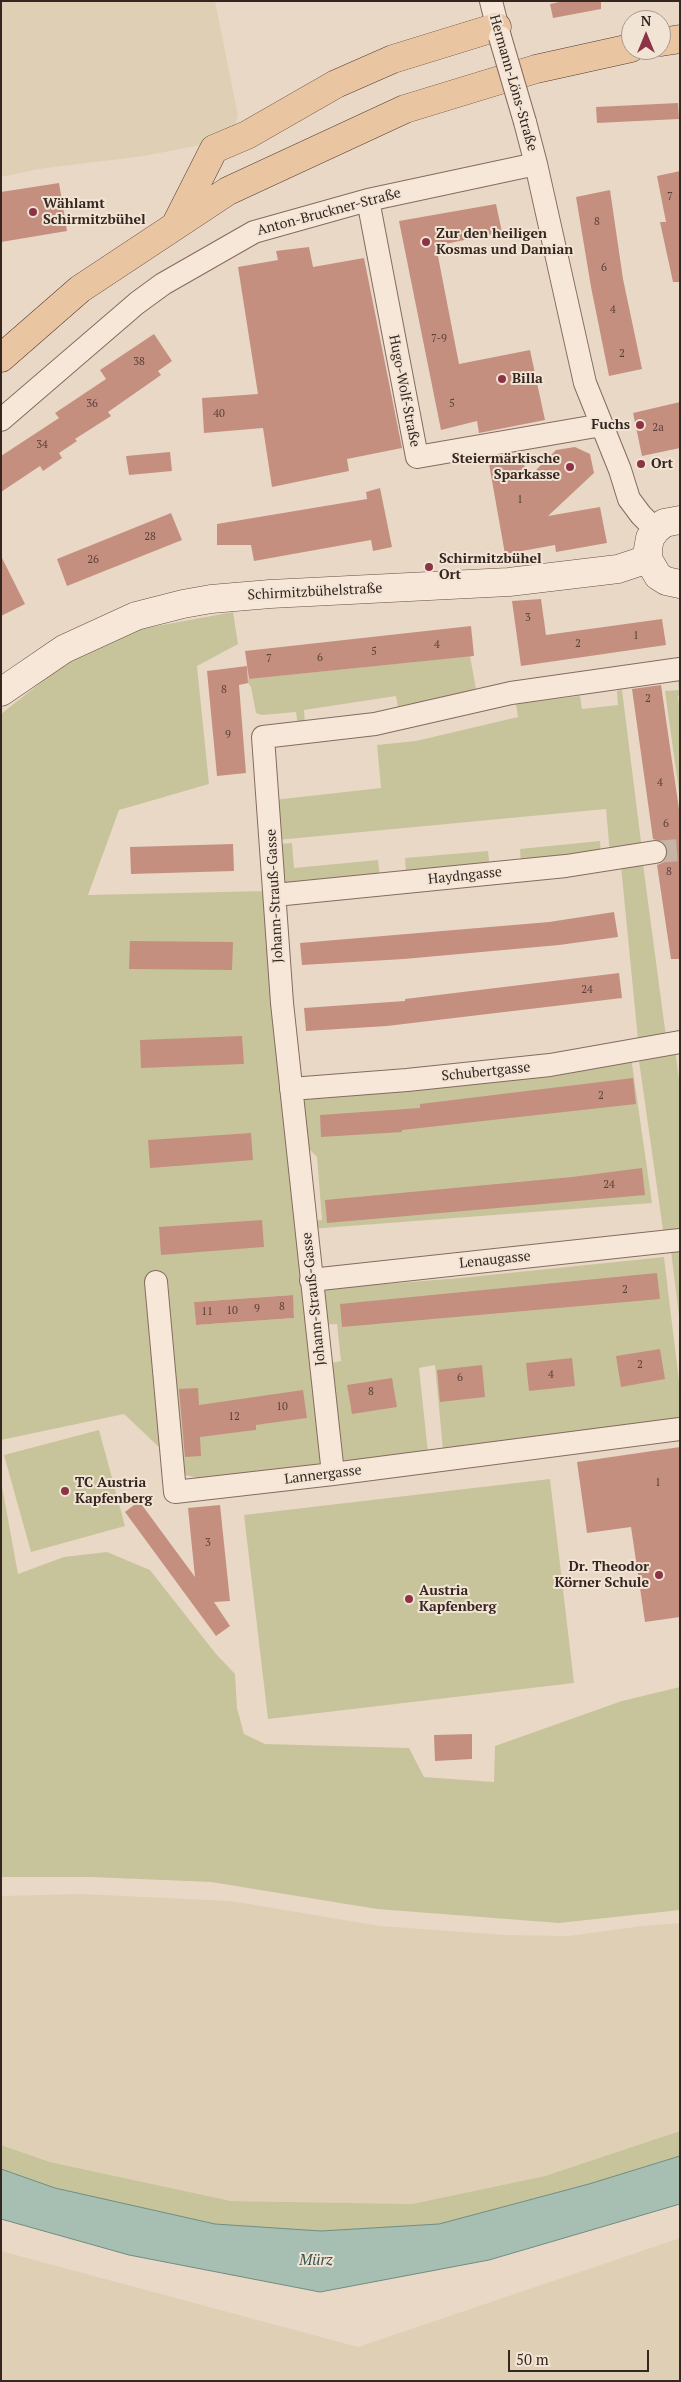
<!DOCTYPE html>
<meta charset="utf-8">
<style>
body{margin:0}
#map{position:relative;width:681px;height:2382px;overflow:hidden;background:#ead8c7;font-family:"PT Serif",serif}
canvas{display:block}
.frame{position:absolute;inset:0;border:2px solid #362620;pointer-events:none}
.north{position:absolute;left:621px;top:10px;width:50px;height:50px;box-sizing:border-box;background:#f2e4d5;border:1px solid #a7988d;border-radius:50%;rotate:0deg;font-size:14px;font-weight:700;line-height:20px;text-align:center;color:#362620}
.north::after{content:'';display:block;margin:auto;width:18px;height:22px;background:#8d3346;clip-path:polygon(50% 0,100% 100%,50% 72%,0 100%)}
.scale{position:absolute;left:508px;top:2350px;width:141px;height:22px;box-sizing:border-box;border:2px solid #362620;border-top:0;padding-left:6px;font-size:15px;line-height:18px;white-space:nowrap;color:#362620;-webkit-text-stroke:4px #f2e4d5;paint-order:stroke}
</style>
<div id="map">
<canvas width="681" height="2382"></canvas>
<div class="frame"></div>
<div class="north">N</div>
<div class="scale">50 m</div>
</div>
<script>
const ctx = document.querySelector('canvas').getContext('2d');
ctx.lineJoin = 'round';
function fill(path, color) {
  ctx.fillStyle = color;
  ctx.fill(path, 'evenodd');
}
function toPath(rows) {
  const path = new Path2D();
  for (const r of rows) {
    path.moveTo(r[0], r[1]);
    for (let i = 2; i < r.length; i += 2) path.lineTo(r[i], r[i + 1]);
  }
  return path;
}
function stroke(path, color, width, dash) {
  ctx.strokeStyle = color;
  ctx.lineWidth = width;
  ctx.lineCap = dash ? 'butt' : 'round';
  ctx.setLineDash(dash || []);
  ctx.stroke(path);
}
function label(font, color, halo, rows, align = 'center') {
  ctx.font = font + ' "PT Serif",serif';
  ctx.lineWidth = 4;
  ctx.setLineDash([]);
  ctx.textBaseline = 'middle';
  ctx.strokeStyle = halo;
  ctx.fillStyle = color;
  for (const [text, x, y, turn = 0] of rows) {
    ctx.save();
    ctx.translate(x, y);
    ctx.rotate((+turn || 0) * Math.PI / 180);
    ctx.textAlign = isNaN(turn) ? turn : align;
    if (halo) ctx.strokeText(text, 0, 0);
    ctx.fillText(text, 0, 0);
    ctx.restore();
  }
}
fill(toPath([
 [1,1,215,1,238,115,231,139,144,156,39,169,1,177],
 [82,1894,231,1901,380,1926,506,1935,568,1936,642,1926,680,1923,680,2131,545,2176,412,2204,231,2201,50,2162,1,2145,1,1896],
 [680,2238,680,2381,1,2381,1,2251,358,2347]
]), '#dfd0b5');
fill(toPath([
 [233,612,238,644,197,666,209,784,119,810,88,895,268,891,324,1463,202,1479,185,1475,182,1469,124,1414,1,1440,1,714,63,665,141,629],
 [292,1295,294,1318,196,1325,194,1302],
 [257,1397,306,1418,261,1424],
 [253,1398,256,1430,215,1435],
 [470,656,476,689,471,694,399,713,396,696,304,710,305,724,298,726,296,712,262,715,256,713,251,687,248,683,248,679],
 [678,678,680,678,680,695,678,696,680,712,680,799,665,691,679,690],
 [622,690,642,850,610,854,606,809,277,840,273,800,381,788,377,745,416,741,518,717,516,704,580,696,582,709,618,705,617,691],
 [600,841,601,854,521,864,520,849],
 [292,843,294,868,378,860,380,877,285,884,276,844],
 [488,851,490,868,406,875,405,858],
 [643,864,666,1037,638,1040,621,866],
 [675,1049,680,1086,680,1235,664,1237,638,1054],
 [631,1057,652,1203,310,1229,309,1221,322,1220,317,1157,300,1140,301,1096],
 [680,1250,680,1324,671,1251],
 [664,1257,680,1390,680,1419,443,1450,435,1365,419,1368,428,1453,342,1463,326,1364,341,1361,337,1324,321,1325,324,1289,460,1278],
 [99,1430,125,1526,31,1552,4,1455],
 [550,1479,574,1683,268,1719,244,1515],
 [1,1481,18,1574,64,1557,107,1552,150,1570,216,1654,235,1674,237,1708,244,1734,265,1744,409,1748,424,1777,494,1782,495,1746,622,1701,680,1687,680,1910,559,1923,377,1909,211,1882,90,1877,1,1877],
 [680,2131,680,2156,589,2184,439,2224,321,2231,215,2224,55,2188,1,2169,1,2145,50,2162,231,2201,412,2204,545,2176]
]), '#c7c49b');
const water = toPath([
 [680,2156,680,2204,489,2260,320,2292,129,2255,1,2219,1,2169,55,2188,215,2224,321,2231,439,2224,589,2184,680,2156]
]);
fill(water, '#a7beb3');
stroke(water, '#6f8c7f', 1);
fill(toPath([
 [564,1,601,1,601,9,553,18,550,4],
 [678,103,679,119,597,123,596,107],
 [680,171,680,282,673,282,660,222,666,222,657,176],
 [59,183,67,231,1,242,1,192],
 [610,190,623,279,642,369,609,376,591,287,576,197],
 [496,204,502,232,436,246,459,364,530,350,545,420,479,433,477,421,441,430,399,221],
 [309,247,313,267,364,258,402,448,347,459,349,471,272,487,263,428,204,433,202,398,258,394,238,267,278,260,276,251],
 [154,334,172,361,158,371,161,375,108,412,111,416,75,439,77,441,59,453,62,458,43,471,40,466,1,492,1,456,59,418,55,413,106,379,100,370],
 [680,402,680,448,642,456,633,413],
 [575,447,590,454,594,473,548,516,600,507,607,543,556,552,555,545,505,554,489,464,523,458,527,479,556,450],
 [170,452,172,471,129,475,126,456],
 [380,488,392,547,373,551,371,540,254,561,251,545,217,545,217,524,367,499,366,492],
 [171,513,182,540,67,586,57,559],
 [1,556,25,604,1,616],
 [541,599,546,635,662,619,666,645,521,666,512,601],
 [471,626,474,656,249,679,245,651],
 [247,666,248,683,239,685,246,773,217,776,207,671],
 [661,685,680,816,680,959,671,959,657,865,664,862,668,850,665,843,653,839,632,689],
 [233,844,234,871,131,874,130,847],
 [614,912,618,937,559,945,404,959,302,965,300,943,549,922],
 [130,941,233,942,232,970,129,969],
 [619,973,622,998,387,1026,306,1031,304,1008,405,1001,405,999],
 [242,1036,244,1064,141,1068,140,1040],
 [633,1078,636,1104,402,1130,402,1132,321,1137,320,1115,420,1108,420,1104],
 [251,1133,253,1160,150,1168,148,1140],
 [642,1168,645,1195,327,1223,325,1200,572,1177],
 [262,1220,264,1247,161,1255,159,1227],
 [657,1273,660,1299,342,1327,340,1304],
 [293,1295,294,1318,196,1325,194,1302],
 [660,1349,665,1379,621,1387,616,1356],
 [572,1358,575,1386,529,1391,526,1363],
 [482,1365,485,1397,440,1402,437,1370],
 [392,1378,397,1407,352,1414,347,1385],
 [198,1388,199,1405,303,1390,307,1418,256,1425,256,1430,200,1437,201,1456,185,1457,179,1389],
 [680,1447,680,1617,645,1622,631,1527,587,1533,577,1462],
 [139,1501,195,1577,188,1508,220,1505,230,1601,214,1602,230,1626,216,1636,125,1512],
 [472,1734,472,1759,435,1761,434,1735]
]), '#c58f80');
stroke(toPath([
 [655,852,680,850]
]), '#c6b4a6', 22, [22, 11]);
const minor = toPath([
 [491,1,500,37],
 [525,122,536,164,585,383,620,470,629,499,641,515,656,530],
 [368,200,417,457,602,425],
 [1,420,137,303,163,284,254,232,368,200,536,164],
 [275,895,566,866,655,852],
 [291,1089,407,1080,550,1065,680,1042],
 [311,1280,680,1240],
 [156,1282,175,1492,333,1474,680,1429],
 [333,1474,282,1003,263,737,375,724,511,693,680,669]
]);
const secondary = toPath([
 [680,520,664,523,656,530,650,538,648,549,648,559,658,576,666,581,680,584],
 [1,692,64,649,136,616,183,604,211,599,270,594,509,582,618,569,648,559]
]);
const primary = toPath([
 [661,42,680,39],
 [176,224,214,149,247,135,336,84,393,59,497,27],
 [1,358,80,289,228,191,405,109,536,69,631,48]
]);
stroke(minor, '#846b5e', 24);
stroke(secondary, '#664c41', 29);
stroke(primary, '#523a31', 29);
stroke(minor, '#f6e7d9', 22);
stroke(secondary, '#f6e7d9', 28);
stroke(primary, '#e9c5a2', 28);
const minorBridge = toPath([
 [500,37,525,122]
]);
stroke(minorBridge, '#846b5e', 24, []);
stroke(minorBridge, '#f6e7d9', 22);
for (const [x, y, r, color] of [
 [33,212,5,"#8d3346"],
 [426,242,5,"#8d3346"],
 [502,379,5,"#8d3346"],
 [640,425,5,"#8d3346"],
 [641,464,5,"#8d3346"],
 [570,467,5,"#8d3346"],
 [429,567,5,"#8d3346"],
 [65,1491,5,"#8d3346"],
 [659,1575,5,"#8d3346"],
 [409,1599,5,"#8d3346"]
]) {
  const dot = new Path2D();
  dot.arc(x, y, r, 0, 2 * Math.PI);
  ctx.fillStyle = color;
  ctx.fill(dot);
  stroke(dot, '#f2e4d5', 2);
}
label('11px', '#5a4038', null, [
 ["7",670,197],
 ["8",597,222],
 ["6",604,268],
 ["4",613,310],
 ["7-9",439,339],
 ["2",622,354],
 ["38",139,362],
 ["36",92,404],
 ["5",452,404],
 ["40",219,414],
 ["2a",658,428],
 ["34",42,445],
 ["1",520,500],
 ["28",150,537],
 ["26",93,560],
 ["3",528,618],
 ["1",636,636],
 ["2",578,644],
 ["4",437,645],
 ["5",374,652],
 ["6",320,658],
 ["7",269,659],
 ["8",224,690],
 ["2",648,699],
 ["9",228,735],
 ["4",660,783],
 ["6",666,824],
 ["8",669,872],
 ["24",587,990],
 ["2",601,1096],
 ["24",609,1185],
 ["2",625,1290],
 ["8",282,1307],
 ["9",257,1309],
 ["10",232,1311],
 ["11",207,1312],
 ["2",640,1365],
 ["4",551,1375],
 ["6",460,1378],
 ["8",371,1392],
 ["10",282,1407],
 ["12",234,1417],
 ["1",658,1483],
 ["3",208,1543]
]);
label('14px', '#362620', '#f2e4d5', [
 ["Hermann-Löns-Straße",513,83,74],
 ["Anton-Bruckner-Straße",329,212,-15],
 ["Hugo-Wolf-Straße",404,391,79],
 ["Schirmitzbühelstraße",315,592,-3],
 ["Haydngasse",465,876,-6],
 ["Johann-Strauß-Gasse",275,896,-93],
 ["Schubertgasse",486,1072,-6],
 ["Lenaugasse",495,1260,-6],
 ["Johann-Strauß-Gasse",314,1299,-96],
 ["Lannergasse",323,1475,-7]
]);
label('bold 14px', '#362620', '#f2e4d5', [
 ["Wählamt",43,204],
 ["Schirmitzbühel",43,220],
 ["Zur den heiligen",436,234],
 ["Kosmas und Damian",436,250],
 ["Billa",512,379],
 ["Fuchs",630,425,"right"],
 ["Steiermärkische",560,459,"right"],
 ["Sparkasse",560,475,"right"],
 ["Ort",651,464],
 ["Schirmitzbühel",439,559],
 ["Ort",439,575],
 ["TC Austria",75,1483],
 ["Kapfenberg",75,1499],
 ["Dr. Theodor",649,1567,"right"],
 ["Körner Schule",649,1583,"right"],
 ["Austria",419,1591],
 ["Kapfenberg",419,1607]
], 'left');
label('italic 15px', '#31544b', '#f2e4d5', [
 ["Mürz",316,2261]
]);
</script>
